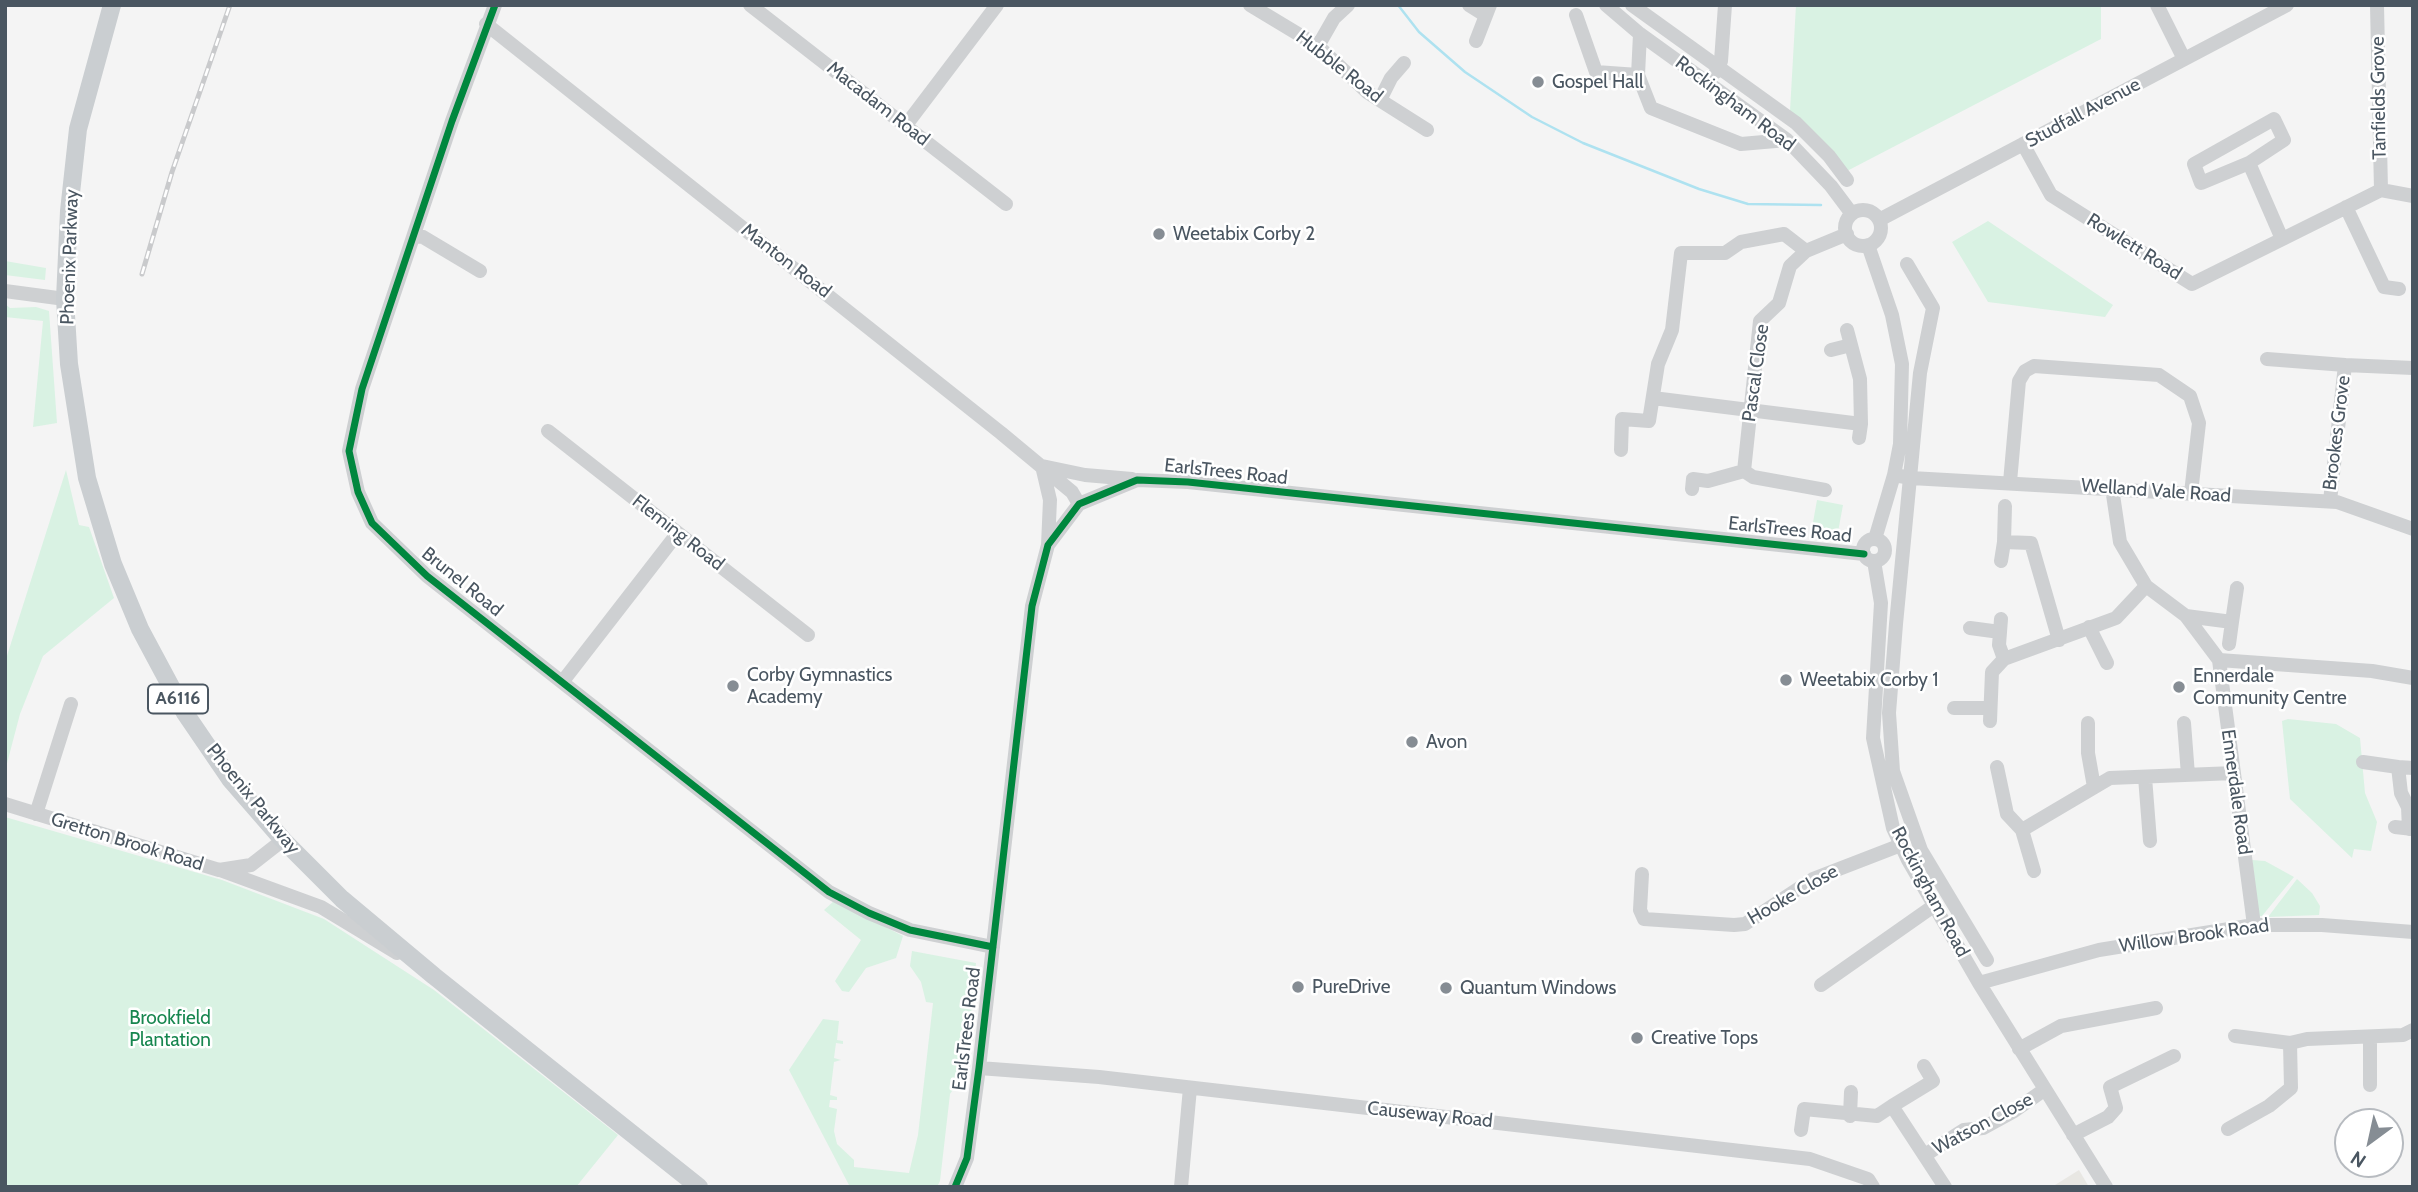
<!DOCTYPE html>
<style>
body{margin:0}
#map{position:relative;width:2418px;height:1192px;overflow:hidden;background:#f4f4f4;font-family:Cabin,sans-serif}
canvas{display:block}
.frame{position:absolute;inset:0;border:7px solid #4a5661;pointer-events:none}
.north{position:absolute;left:2334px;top:1108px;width:70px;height:70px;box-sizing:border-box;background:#fff;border:2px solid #b7bbc0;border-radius:50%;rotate:213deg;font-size:19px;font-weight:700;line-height:28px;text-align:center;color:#4a5661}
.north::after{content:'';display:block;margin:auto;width:24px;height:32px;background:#868d94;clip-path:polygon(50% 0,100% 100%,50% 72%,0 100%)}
</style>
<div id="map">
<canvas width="2418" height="1192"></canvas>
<div class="frame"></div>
<div class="north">N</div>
</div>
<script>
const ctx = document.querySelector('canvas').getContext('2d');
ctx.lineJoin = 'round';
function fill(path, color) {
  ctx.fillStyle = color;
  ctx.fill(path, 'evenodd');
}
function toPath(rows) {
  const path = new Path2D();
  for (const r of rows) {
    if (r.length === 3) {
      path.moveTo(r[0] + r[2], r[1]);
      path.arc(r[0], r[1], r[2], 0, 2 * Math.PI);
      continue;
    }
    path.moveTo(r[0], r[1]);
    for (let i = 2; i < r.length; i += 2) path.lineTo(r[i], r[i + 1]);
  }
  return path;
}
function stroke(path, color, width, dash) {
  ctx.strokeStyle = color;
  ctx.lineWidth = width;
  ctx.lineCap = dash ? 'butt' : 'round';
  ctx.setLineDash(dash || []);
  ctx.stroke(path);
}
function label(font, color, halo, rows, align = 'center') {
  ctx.font = font + ' Cabin,sans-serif';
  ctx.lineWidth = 5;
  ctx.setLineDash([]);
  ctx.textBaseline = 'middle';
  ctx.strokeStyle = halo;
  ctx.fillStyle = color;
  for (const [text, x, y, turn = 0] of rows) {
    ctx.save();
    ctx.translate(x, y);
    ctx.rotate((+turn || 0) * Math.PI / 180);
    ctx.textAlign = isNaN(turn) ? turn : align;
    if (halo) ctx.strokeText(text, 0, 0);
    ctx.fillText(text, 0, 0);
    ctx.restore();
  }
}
fill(toPath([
 [2079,1170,2089,1187,2052,1187,2055,1185]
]), '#e8e7e3');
fill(toPath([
 [1796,5,2101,5,2101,39,1847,171,1790,111],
 [1988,221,2113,305,2105,317,1988,302,1952,242],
 [5,261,46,268,45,280,5,275],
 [5,304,10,308,36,307,49,311,57,423,33,427,43,321,5,317],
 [66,470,79,525,89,527,114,598,43,656,20,714,5,771,5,662],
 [1817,500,1843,505,1838,532,1812,528],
 [2288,719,2336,724,2360,738,2365,793,2377,822,2371,851,2354,849,2352,858,2290,799,2282,721],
 [5,817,222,880,324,919,434,990,618,1135,576,1187,5,1187],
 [2252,860,2265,861,2294,877,2262,916,2259,916],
 [2297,879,2312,893,2320,906,2319,915,2268,917],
 [834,901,903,936,896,958,866,968,849,992,842,991,835,981,861,940,824,910],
 [912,951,976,963,967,1061,965,1072,950,1094,940,1181,937,1187,850,1187,789,1070,823,1019,839,1021,837,1040,843,1041,843,1044,836,1043,834,1058,841,1060,834,1062,830,1095,837,1097,837,1100,830,1100,829,1107,837,1109,834,1131,837,1144,854,1160,854,1167,909,1173,918,1135,933,1003,926,1002,921,982,910,966]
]), '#d9f2e3');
stroke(toPath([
 [1398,5,1419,32,1465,72,1532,117,1583,143,1699,189,1748,204,1821,205]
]), '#aee2f0', 2.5);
stroke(toPath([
 [495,5,452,121,362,389,349,451,358,492,372,523,427,576,829,892,869,913,910,930,993,947],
 [750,5,1006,204],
 [1250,5,1318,46,1367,92,1427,130],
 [1469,5,1485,15],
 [1606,5,1640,34,1787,140,1831,186,1852,214],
 [1632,5,1796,123,1829,156,1847,180],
 [2157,5,2184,59],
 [2377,5,2381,190],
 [1576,15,1596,72,1638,75],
 [486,24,1001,433,1072,492,1079,504],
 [1640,34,1638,75,1651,108,1741,144,1787,140],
 [1476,41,1490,5],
 [1318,46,1334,18,1348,5],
 [1716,72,1721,61,1725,5],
 [1380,100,1391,78,1404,63],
 [906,125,997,5],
 [2023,144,2051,195,2192,284,2381,190,2413,196],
 [2249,163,2284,140,2274,119,2194,164,2201,183,2249,163,2282,239],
 [2346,207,2384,287,2399,289],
 [1863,228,18],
 [1879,220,2287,5],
 [415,236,423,237,480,271],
 [1868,245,1892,315,1902,364,1900,444,1894,475,1875,539],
 [1907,264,1933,308,1920,373,1896,624,1889,713,1893,771,1921,850,1987,960],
 [5,291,65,299],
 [1831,350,1851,345],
 [2267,359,2345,365],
 [1653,398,1861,424,1860,379,1847,330],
 [548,431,808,635],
 [1859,438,1861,424],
 [1621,450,1622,419,1649,421,1658,364,1672,330,1681,253,1725,253,1741,242,1784,234,1806,251],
 [1894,475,1911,478,2337,502,2413,529],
 [2010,482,2019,381,2025,371,2034,366,2159,375,2190,396,2199,423,2191,493],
 [2112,488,2120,542,2146,586,2186,616,2219,660,2254,925],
 [1692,489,1693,479,1708,481,1744,471],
 [1825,490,1753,477,1744,471,1760,321,1779,303,1790,266,1806,251,1847,234],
 [2330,501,2345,365,2413,368],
 [2005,506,2004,542,2031,543,2059,640],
 [1874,550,11],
 [1048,545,1050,500,1042,466,1085,475,1132,479],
 [1874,561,1881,603,1873,738,1893,828,1908,860,1979,983,2106,1187],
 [2001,561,2004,542],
 [2186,616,2232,622,2237,588],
 [2001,619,1999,645,2004,659],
 [2089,627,2107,663],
 [1970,628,2000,632],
 [2229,644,2232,622],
 [2219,660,2372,671,2413,678],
 [563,681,677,534],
 [1954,708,1990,708],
 [1990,721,1992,672,2004,659,2116,618,2146,586],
 [2088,723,2088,753,2094,787],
 [2184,723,2188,775],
 [2363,762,2398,767],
 [1997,767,2007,814,2022,830,2034,871],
 [2145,777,2150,841],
 [5,804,219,870,251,865,283,840],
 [36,814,71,704],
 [2395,827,2413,829],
 [2409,829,2408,807,2401,793,2398,767,2413,768],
 [2022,830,2110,778,2234,773],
 [220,870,321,907,397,953],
 [1642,874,1640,910,1644,919,1734,925,1745,924,1813,879,1901,845],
 [1979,983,2099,950,2254,925,2322,925,2413,932],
 [1821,985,1935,905],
 [2235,1036,2290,1043],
 [2370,1037,2370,1085],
 [2019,1049,2061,1026,2156,1008],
 [979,1068,1099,1077,1810,1159,1868,1179,1873,1187],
 [1892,1106,1933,1081,1924,1066],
 [1850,1116,1851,1092],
 [2228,1129,2269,1106,2291,1088,2290,1043,2307,1039,2403,1035,2413,1030],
 [1801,1130,1804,1109,1877,1116,1892,1106,1945,1187],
 [2073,1135,2108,1117,2116,1108,2110,1087,2174,1056],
 [1925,1155,1964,1130,1983,1128,2014,1111,2044,1090],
 [955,1187,967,1158,979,1068,1032,606,1048,545,1079,504,1137,480,1188,482,1864,554],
 [1181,1187,1190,1088]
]), '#ced0d2', 14);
stroke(toPath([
 [112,5,78,129,69,211,65,299,69,364,87,478,113,564,140,629,185,713,230,779,283,840,342,899,434,976,699,1187]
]), '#caced1', 18);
const rail = toPath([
 [142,274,172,172,230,5]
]);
stroke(rail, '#c9cacc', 5);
stroke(rail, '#fff', 2.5, [8]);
stroke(toPath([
 [495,5,452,121,362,389,349,451,358,492,372,523,427,576,829,892,869,913,910,930,993,947],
 [955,1187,967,1158,979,1068,1032,606,1048,545,1079,504,1137,480,1188,482,1864,554]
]), '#00873e', 7);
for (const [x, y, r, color] of [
 [1538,82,7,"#868d94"],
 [1159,234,7,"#868d94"],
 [1786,680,7,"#868d94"],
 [733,686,7,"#868d94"],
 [2179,687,7,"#868d94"],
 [1412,742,7,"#868d94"],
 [1298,987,7,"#868d94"],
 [1446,988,7,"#868d94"],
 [1637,1038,7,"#868d94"]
]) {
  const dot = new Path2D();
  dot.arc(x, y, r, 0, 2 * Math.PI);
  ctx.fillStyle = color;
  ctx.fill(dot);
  stroke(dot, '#fff', 2.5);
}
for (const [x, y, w] of [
 [178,699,60]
]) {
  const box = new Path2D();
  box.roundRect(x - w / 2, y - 14.5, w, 29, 5);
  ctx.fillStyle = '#fff';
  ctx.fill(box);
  stroke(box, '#4a5661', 2);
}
label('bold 18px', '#4a5661', null, [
 ["A6116",178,699]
]);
label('19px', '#4a5661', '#fff', [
 ["Hubble Road",1339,67,38],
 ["Tanfields Grove",2379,98,-91],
 ["Macadam Road",878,104,38],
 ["Rockingham Road",1735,104,37],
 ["Studfall Avenue",2083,113,-28],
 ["Rowlett Road",2134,247,32],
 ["Phoenix Parkway",70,257,-88],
 ["Manton Road",786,261,38],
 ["Pascal Close",1756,373,-82],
 ["Brookes Grove",2337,433,-83],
 ["EarlsTrees Road",1226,472,6],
 ["Welland Vale Road",2156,491,4],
 ["EarlsTrees Road",1790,530,6],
 ["Fleming Road",678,533,38],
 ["Brunel Road",462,582,39],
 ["Ennerdale Road",2236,792,82],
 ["Phoenix Parkway",253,799,51],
 ["Gretton Brook Road",127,842,17],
 ["Rockingham Road",1930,892,62],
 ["Hooke Close",1793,895,-30],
 ["Willow Brook Road",2194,936,-8],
 ["EarlsTrees Road",967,1029,-83],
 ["Causeway Road",1430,1115,6],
 ["Watson Close",1983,1124,-28]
]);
label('19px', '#4a5661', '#fff', [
 ["Gospel Hall",1552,82],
 ["Weetabix Corby 2",1173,234],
 ["Corby Gymnastics",747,675],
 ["Academy",747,697],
 ["Ennerdale",2193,676],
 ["Community Centre",2193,698],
 ["Weetabix Corby 1",1800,680],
 ["Avon",1426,742],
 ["PureDrive",1312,987],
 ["Quantum Windows",1460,988],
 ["Creative Tops",1651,1038]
], 'left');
label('19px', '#17864f', '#fff', [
 ["Brookfield",170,1018],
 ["Plantation",170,1040]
]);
</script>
